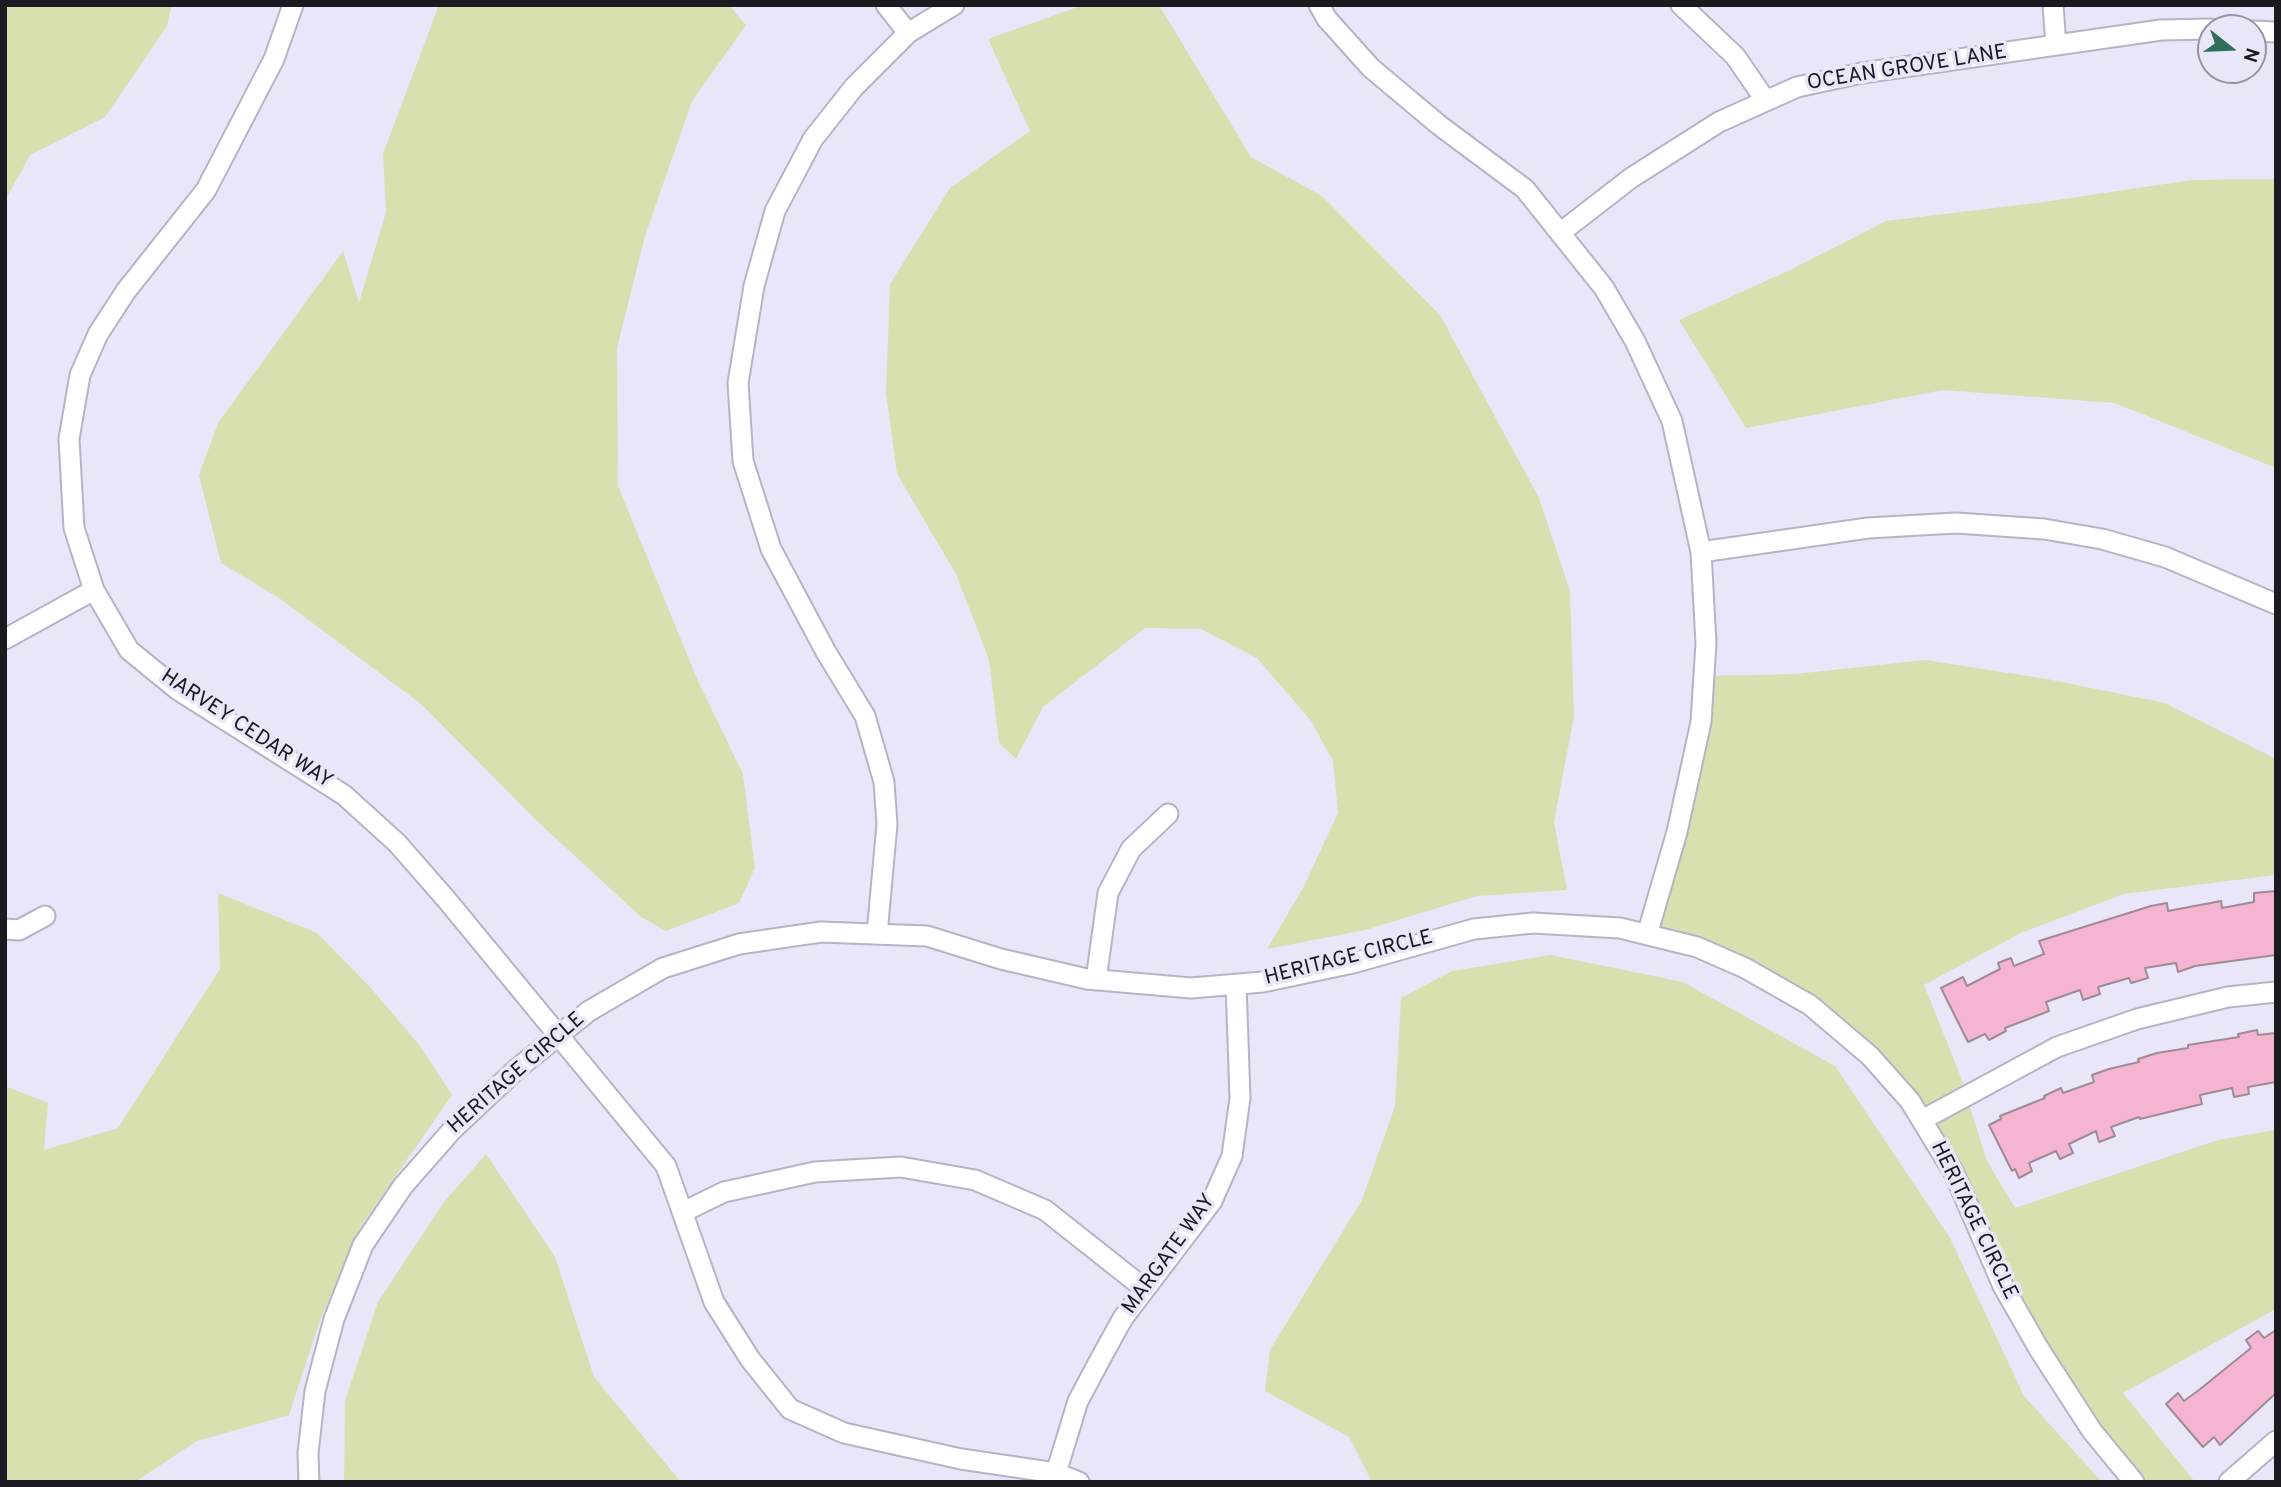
<!DOCTYPE html>
<style>
body{margin:0}
#map{position:relative;width:2281px;height:1487px;overflow:hidden;background:#e9e6fa;font-family:Overpass,sans-serif}
canvas{display:block}
.frame{position:absolute;inset:0;border:7px solid #1b1a21;pointer-events:none}
.north{position:absolute;left:2197px;top:14px;width:70px;height:70px;box-sizing:border-box;background:#e9e6fa;border:2px solid #9794a3;border-radius:50%;rotate:108deg;font-size:19px;font-weight:700;line-height:28px;text-align:center;color:#1b1a21}
.north::after{content:'';display:block;margin:auto;width:24px;height:32px;background:#306f5c;clip-path:polygon(50% 0,100% 100%,50% 72%,0 100%)}
</style>
<div id="map">
<canvas width="2281" height="1487"></canvas>
<div class="frame"></div>
<div class="north">N</div>
</div>
<script>
const ctx = document.querySelector('canvas').getContext('2d');
ctx.lineJoin = 'round';
function fill(path, color) {
  ctx.fillStyle = color;
  ctx.fill(path, 'evenodd');
}
function toPath(rows) {
  const path = new Path2D();
  for (const r of rows) {
    path.moveTo(r[0], r[1]);
    for (let i = 2; i < r.length; i += 2) path.lineTo(r[i], r[i + 1]);
  }
  return path;
}
function stroke(path, color, width, dash) {
  ctx.strokeStyle = color;
  ctx.lineWidth = width;
  ctx.lineCap = dash ? 'butt' : 'round';
  ctx.setLineDash(dash || []);
  ctx.stroke(path);
}
function label(font, color, halo, rows, align = 'center') {
  ctx.font = font + ' Overpass,sans-serif';
  ctx.lineWidth = 7;
  ctx.setLineDash([]);
  ctx.textBaseline = 'middle';
  ctx.strokeStyle = halo;
  ctx.fillStyle = color;
  for (const [text, x, y, turn = 0] of rows) {
    ctx.save();
    ctx.translate(x, y);
    ctx.rotate((+turn || 0) * Math.PI / 180);
    ctx.textAlign = isNaN(turn) ? turn : align;
    if (halo) ctx.strokeText(text, 0, 0);
    ctx.fillText(text, 0, 0);
    ctx.restore();
  }
}
fill(toPath([
 [5,5,172,5,167,26,105,117,30,155,5,201],
 [439,5,729,5,746,25,692,101,645,236,617,348,618,486,698,681,743,774,755,868,739,903,666,931,641,917,538,822,421,704,279,598,221,563,199,475,218,423,343,251,359,303,386,212,383,154],
 [1083,5,1159,5,1251,157,1322,196,1440,315,1539,498,1570,591,1574,716,1554,822,1567,890,1477,896,1365,930,1267,949,1303,888,1338,813,1333,761,1311,721,1257,658,1201,629,1145,628,1043,707,1016,759,999,743,989,660,956,574,897,474,886,393,890,284,950,188,1030,131,988,39],
 [2276,179,2276,468,2115,403,1943,390,1746,428,1679,320,1790,270,1886,221,2044,202,2191,180],
 [1925,660,2047,679,2165,703,2276,759,2276,875,2124,894,2021,933,1924,985,1959,1072,1987,1161,2015,1208,2218,1140,2276,1130,2276,1309,2123,1393,2195,1482,2134,1482,2092,1431,1910,1101,1810,1005,1647,935,1704,676,1795,674],
 [218,893,317,933,371,988,420,1046,452,1095,361,1226,320,1320,289,1415,197,1441,135,1482,5,1482,5,1086,48,1103,44,1150,118,1128,220,969],
 [1551,955,1683,982,1835,1066,1950,1238,2024,1396,2102,1482,1372,1482,1349,1437,1265,1391,1270,1350,1362,1200,1395,1106,1401,998,1452,971],
 [486,1154,555,1257,594,1377,681,1482,344,1482,345,1401,378,1302,444,1202]
]), '#d9e0b0');
const building = toPath([
 [2276,891,2276,955,2195,966,2178,972,2176,963,2145,968,2148,978,2131,983,2129,978,2098,987,2100,994,2083,1000,2080,990,2046,1002,2049,1011,2005,1028,2006,1031,1989,1040,1985,1034,1968,1042,1941,988,1963,977,1967,986,2000,969,1998,963,2011,958,2014,966,2044,954,2039,941,2151,906,2167,903,2168,911,2221,901,2222,908,2254,902,2254,893,2276,891],
 [2257,1030,2258,1035,2276,1033,2276,1082,2248,1087,2249,1094,2234,1097,2232,1088,2200,1095,2202,1104,2140,1119,2139,1117,2111,1127,2115,1136,2099,1142,2096,1131,2069,1144,2073,1153,2060,1159,2056,1151,2029,1163,2032,1171,2019,1178,2015,1169,2012,1171,1989,1125,2001,1119,2000,1116,2045,1098,2044,1096,2061,1088,2063,1093,2094,1082,2092,1075,2109,1069,2139,1062,2138,1059,2157,1053,2188,1048,2188,1045,2239,1037,2238,1034,2257,1030],
 [2276,1330,2276,1393,2220,1445,2214,1437,2203,1447,2166,1404,2178,1393,2184,1401,2199,1390,2251,1348,2246,1340,2258,1331,2264,1338,2276,1330]
]);
fill(building, '#f5b5d2');
stroke(building, '#9e8b93', 2);
const street = toPath([
 [293,5,274,59,206,190,126,291,98,334,80,375,69,439,74,528,94,590,129,650,178,690,344,795,397,843,446,899,666,1166,714,1302,750,1359,790,1409,844,1433,961,1459,1056,1473,1079,1482],
 [886,5,908,33],
 [1319,5,1327,19,1371,68,1439,125,1525,189,1604,288,1635,341,1672,421,1701,552,1706,643,1701,722,1677,832,1647,935],
 [1681,5,1735,56,1766,101],
 [2053,5,2056,45],
 [2253,31,2276,32],
 [1560,233,1631,178,1719,122,1797,87,1862,73,2161,30,2211,29],
 [1701,552,1868,528,1956,523,2044,529,2102,539,2165,557,2276,604],
 [5,639,94,590],
 [5,929,19,930,45,916],
 [877,934,887,824,884,782,865,716,826,652,771,549,743,461,738,383,754,286,775,211,813,139,854,87,908,33,954,5],
 [1096,980,1108,893,1131,849,1168,814],
 [1922,1120,2057,1047,2137,1019,2228,997,2276,992],
 [683,1212,724,1192,815,1172,901,1167,975,1180,1045,1210,1145,1289],
 [1056,1473,1078,1401,1102,1356,1123,1318,1212,1201,1232,1156,1240,1098,1236,984],
 [309,1482,308,1453,315,1391,334,1319,363,1245,403,1186,453,1129,518,1068,589,1011,663,968,739,944,821,932,927,936,1001,959,1087,979,1191,988,1263,982,1353,963,1474,929,1533,923,1620,928,1697,947,1745,968,1810,1005,1870,1056,1910,1101,1954,1173,2003,1286,2039,1349,2092,1431,2134,1482],
 [2229,1482,2276,1441]
]);
stroke(street, '#b6b3c6', 23);
stroke(street, '#fff', 19);
label('21px', '#1b1a21', '#e9e6fa', [
 ["OCEAN GROVE LANE",1907,69,-9],
 ["HARVEY CEDAR WAY",246,730,33],
 ["HERITAGE CIRCLE",1349,959,-14],
 ["HERITAGE CIRCLE",517,1074,-41],
 ["HERITAGE CIRCLE",1973,1221,64],
 ["MARGATE WAY",1170,1255,-54]
]);
</script>
